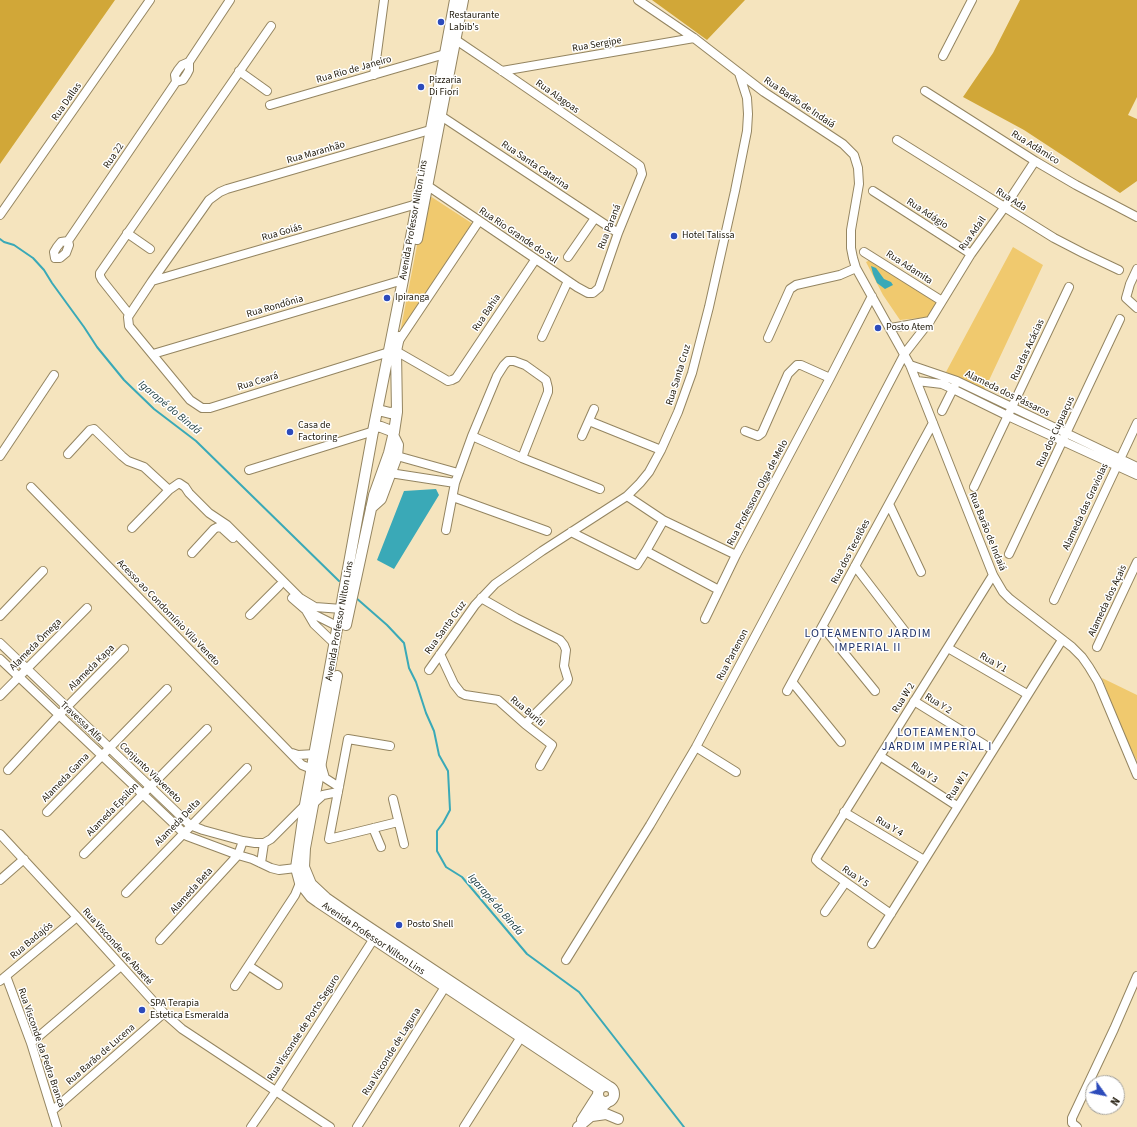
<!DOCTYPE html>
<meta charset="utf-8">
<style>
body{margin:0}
#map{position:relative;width:1137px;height:1127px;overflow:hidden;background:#f5e4be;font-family:"Source Sans 3",sans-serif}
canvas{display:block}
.north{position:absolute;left:1085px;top:1075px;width:40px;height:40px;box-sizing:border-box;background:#fff;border:1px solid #a5a39d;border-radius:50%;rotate:123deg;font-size:11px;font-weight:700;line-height:16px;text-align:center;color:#1e180a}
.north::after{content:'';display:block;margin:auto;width:14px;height:18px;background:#2c4bbb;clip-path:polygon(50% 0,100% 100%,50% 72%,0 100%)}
</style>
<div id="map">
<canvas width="1137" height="1127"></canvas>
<div class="north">N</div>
</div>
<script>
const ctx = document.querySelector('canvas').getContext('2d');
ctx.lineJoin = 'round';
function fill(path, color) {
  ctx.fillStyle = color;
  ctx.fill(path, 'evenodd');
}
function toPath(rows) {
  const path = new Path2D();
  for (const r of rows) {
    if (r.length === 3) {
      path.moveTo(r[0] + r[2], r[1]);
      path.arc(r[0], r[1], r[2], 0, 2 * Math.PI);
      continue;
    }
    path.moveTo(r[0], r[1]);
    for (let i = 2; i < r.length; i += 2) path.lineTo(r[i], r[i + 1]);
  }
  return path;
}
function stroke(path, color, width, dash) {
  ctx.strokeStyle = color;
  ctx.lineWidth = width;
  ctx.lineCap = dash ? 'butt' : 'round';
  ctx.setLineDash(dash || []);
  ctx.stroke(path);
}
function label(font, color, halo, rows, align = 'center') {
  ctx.font = font + ' "Source Sans 3",sans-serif';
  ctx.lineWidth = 3;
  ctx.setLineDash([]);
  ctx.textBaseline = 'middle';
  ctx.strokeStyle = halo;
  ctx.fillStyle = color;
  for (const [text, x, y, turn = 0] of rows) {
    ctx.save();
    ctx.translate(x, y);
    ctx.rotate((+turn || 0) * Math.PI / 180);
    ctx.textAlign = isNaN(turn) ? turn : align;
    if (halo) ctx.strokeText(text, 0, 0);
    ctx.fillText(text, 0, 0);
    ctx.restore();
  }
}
fill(toPath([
 [427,194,473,224,399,338],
 [1013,247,1043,265,984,391,946,372],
 [870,260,937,303,929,317,900,320,883,295,866,262],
 [1102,678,1137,695,1137,761,1121,729]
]), '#f0c96e');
fill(toPath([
 [0,0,115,0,0,164],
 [652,0,745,0,707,40],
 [1020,0,1137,0,1137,97,1128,115,1137,119,1137,181,1120,193,1024,130,963,97,993,53]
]), '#d1a738');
fill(toPath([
 [871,266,876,268,884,279,891,282,893,285,885,289,877,283,873,274],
 [436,489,439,495,394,569,377,560,404,491]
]), '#3aa9b7');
stroke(toPath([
 [0,239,4,242,14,245,33,258,44,270,52,283,84,327,97,347,124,380,154,409,196,441,339,581],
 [355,597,387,625,404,643,409,668,416,682,426,713,434,731,439,755,448,771,450,810,443,823,437,831,437,851,446,867,462,877,527,954,579,992,684,1127]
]), '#3aa9b7', 2);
const minor = toPath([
 [638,0,694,38,764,92,843,144,854,155,858,168,859,184,851,230,851,248,853,258,856,268,910,365,993,575,1003,592,1010,599,1072,647,1082,657,1089,667,1098,682,1137,775],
 [943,56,972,0],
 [189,62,230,0],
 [239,71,267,91],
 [502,71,694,38],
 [374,75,384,0],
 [176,82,183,80,187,74,189,70,189,62],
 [925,91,1035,161,1076,185,1137,217],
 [270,105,445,54],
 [441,116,618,233],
 [897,140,1054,238,1083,253,1119,270],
 [428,186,577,287,588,293,593,293,599,288,618,233,642,174,640,166,636,163,502,71,456,40],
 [873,191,971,254],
 [0,215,150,0],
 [127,233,150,249],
 [68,241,61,242,57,247,54,252,55,258,60,258,66,253,69,245,68,241,176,82,175,75,178,70,182,65,189,62],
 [864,252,942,301],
 [568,257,595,218],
 [1137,269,1130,284,1126,298,1137,308],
 [152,281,209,200,220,192,227,189,430,130],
 [129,314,102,280,100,276,100,273,271,26],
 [891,328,930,321],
 [542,337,568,281],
 [768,338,790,289,796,285,840,275,856,268],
 [398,342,479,221],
 [396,351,443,378,448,381,452,380,456,378,535,260],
 [389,352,210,408,202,408,190,400,129,326,128,317,152,281,417,204],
 [153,354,403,280],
 [910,365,957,381,1137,467],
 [917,381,942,384,953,389,1008,416,1137,475],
 [942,411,955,385],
 [589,421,661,450],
 [745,431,758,436,762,433,788,374,797,365,801,365,830,378],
 [472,436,522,458,600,489],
 [582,436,594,409],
 [68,454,90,430,94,429,122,456,128,461,144,467,169,490,179,483,185,487,189,493,209,513,227,525,300,598,315,607,342,609],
 [0,456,54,375],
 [397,456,458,473],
 [249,470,374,431],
 [390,473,455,483],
 [31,487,297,760,302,765,312,769],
 [974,487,1069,287],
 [627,496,663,520,736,555],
 [453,497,547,531],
 [889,504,921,572],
 [132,528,169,490],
 [446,530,455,483,472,436,497,376,504,365,508,361,514,361,525,365,546,380,548,388,548,392,522,458],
 [571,532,637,565,646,551,717,589],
 [646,551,662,523],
 [192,553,214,529,218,527,222,528,233,538],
 [1009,554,1120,319],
 [855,566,907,634],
 [292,598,307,611,339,627],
 [481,598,516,618,560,640,564,645,566,650,564,666,568,679,567,682,525,724],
 [1054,600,1137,423],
 [307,612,314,624,335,644],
 [250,615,279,586],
 [0,616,43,571],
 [705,619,736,555,830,378,872,296],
 [823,627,875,691],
 [0,643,190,825,203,830,243,841,255,843,264,843,271,839,305,805],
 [1097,647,1137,562],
 [948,648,1027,694],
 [440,654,454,684,461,693,465,695,498,700,525,724,552,745,540,766],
 [0,659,187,836,238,855,252,859,271,868,279,870,296,868],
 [429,670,475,605,495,584,542,551,627,496,640,483,649,472,661,450,678,412,692,373,709,307,735,191,747,131,748,114,747,98,739,73],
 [793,683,841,742],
 [787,691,933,423],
 [0,696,87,608],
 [914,701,993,750],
 [390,746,348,739,329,839,398,822],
 [696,747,736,772],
 [292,753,298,755,315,754],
 [880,756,957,806],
 [321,764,325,778,339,787],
 [8,770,59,715,124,649],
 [393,799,404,844],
 [313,804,323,795,338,792],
 [47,812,167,689],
 [844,812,924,860],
 [373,828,381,847],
 [0,834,77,917,164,1013,182,1029,330,1127],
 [84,854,207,729],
 [261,863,264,843],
 [0,880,24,859],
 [126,893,247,768],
 [825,912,845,883],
 [891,914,820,864,816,860,817,857,993,575],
 [160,940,238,855,243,841],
 [872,944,1062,640],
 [566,960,650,825,696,747,838,481,905,353,930,321,971,254,1004,208,1035,161],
 [249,966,278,985],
 [6,976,31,1043,57,1127],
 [0,981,77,917],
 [235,986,295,895,300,883],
 [31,1043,121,966],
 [52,1111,164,1013],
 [251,1127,276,1091,373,940],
 [357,1127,445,987],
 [464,1127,521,1037],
 [1077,1127,1072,1123,1072,1118,1114,1029,1137,976]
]);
const major = toPath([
 [455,0,403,280,374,426,305,805,296,868,300,883,311,897,318,902,599,1089],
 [417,239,463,0],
 [378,410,390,413,397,412],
 [374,426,381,427,394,432],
 [371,508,381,499,397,456,398,445,393,435],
 [346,625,374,495,389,453,394,432,397,412,396,351,399,337],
 [337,676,305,848,304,867,311,884,326,898,352,916,608,1086],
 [606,1094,8],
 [592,1116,606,1114,618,1119],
 [582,1120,598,1095],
 [578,1127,609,1101]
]);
stroke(minor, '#948561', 10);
stroke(major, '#948561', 12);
stroke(minor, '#fff', 8);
stroke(major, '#fff', 10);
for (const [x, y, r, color] of [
 [441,22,4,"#2c4bbb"],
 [421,87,4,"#2c4bbb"],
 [674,236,4,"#2c4bbb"],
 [387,298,4,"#2c4bbb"],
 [878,328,4,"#2c4bbb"],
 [290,432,4,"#2c4bbb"],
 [399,925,4,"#2c4bbb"],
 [142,1010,4,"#2c4bbb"]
]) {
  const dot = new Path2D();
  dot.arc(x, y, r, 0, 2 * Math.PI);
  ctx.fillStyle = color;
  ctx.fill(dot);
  stroke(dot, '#fff', 1.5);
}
label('10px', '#1e180a', '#fff', [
 ["Restaurante",449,16],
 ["Labib's",449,28],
 ["Pizzaria",429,81],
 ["Di Fiori",429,93],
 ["Hotel Talissa",682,236],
 ["Ipiranga",395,298],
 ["Posto Atem",886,328],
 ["Casa de",298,426],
 ["Factoring",298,438],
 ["Posto Shell",407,925],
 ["SPA Terapia",150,1004],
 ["Estetica Esmeralda",150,1016]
], 'left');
label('10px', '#1e180a', '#fff', [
 ["Rua Sergipe",597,45,-10],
 ["Rua Rio de Janeiro",354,70,-16],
 ["Rua Alagoas",557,97,35],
 ["Rua Dallas",67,102,-55],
 ["Rua Barão de Indaiá",799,103,34],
 ["Rua Adâmico",1035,148,32],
 ["Rua Maranhão",316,153,-16],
 ["Rua 22",114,156,-56],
 ["Rua Santa Catarina",535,166,34],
 ["Rua Ada",1011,200,32],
 ["Rua Adágio",927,214,33],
 ["Avenida Professor Nilton Lins",414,220,-80],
 ["Rua Paraná",610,227,-69],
 ["Rua Goiás",282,233,-16],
 ["Rua Adail",973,234,-55],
 ["Rua Rio Grande do Sul",518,236,34],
 ["Rua Adamita",909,268,33],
 ["Rua Rondônia",275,307,-16],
 ["Rua Bahia",487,313,-56],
 ["Rua das Acácias",1028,350,-65],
 ["Rua Santa Cruz",679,375,-73],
 ["Rua Ceará",258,382,-17],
 ["Alameda dos Pássaros",1007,394,26],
 ["Rua dos Cupuaçus",1056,432,-65],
 ["Rua Professora Olga de Melo",758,493,-62],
 ["Alameda das Graviolas",1086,507,-65],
 ["Rua Barão de Indaiá",987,532,68],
 ["Rua dos Tecelões",851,552,-62],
 ["Alameda dos Açais",1108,601,-65],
 ["Acesso ao Condomínio Vila Veneto",168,613,46],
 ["Avenida Professor Nilton Lins",340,621,-80],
 ["Rua Santa Cruz",446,628,-54],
 ["Alameda Ômega",36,645,-45],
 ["Rua Partenon",733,655,-62],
 ["Rua Y 1",993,663,30],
 ["Alameda Kapa",92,668,-45],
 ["Rua W 2",904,698,-58],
 ["Rua Y 2",938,704,32],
 ["Rua Buriti",527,712,40],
 ["Travessa Alfa",81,722,43],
 ["Conjunto Viaveneto",150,773,44],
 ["Rua Y 3",924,773,34],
 ["Alameda Gama",66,778,-46],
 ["Rua W 1",958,786,-58],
 ["Alameda Epsilon",113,810,-46],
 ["Alameda Delta",178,823,-46],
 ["Rua Y 4",889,827,31],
 ["Rua Y 5",855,877,35],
 ["Alameda Beta",192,891,-48],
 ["Avenida Professor Nilton Lins",373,939,34],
 ["Rua Badajós",32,941,-40],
 ["Rua Visconde de Abaeté",117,947,48],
 ["Rua Visconde de Porto Seguro",304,1028,-57],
 ["Rua Visconde da Pedra Branca",41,1048,71],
 ["Rua Visconde de Laguna",392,1052,-58],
 ["Rua Barão de Lucena",101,1055,-41]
]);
label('italic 11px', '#17383c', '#fff', [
 ["Igarapé do Bindá",169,408,40],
 ["Igarapé do Bindá",495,905,49]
]);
ctx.letterSpacing = '1px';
label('12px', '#1f3269', '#fff', [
 ["LOTEAMENTO JARDIM",868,634],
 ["IMPERIAL II",868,648],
 ["LOTEAMENTO",937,733],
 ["JARDIM IMPERIAL I",937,747]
]);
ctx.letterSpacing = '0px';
</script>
